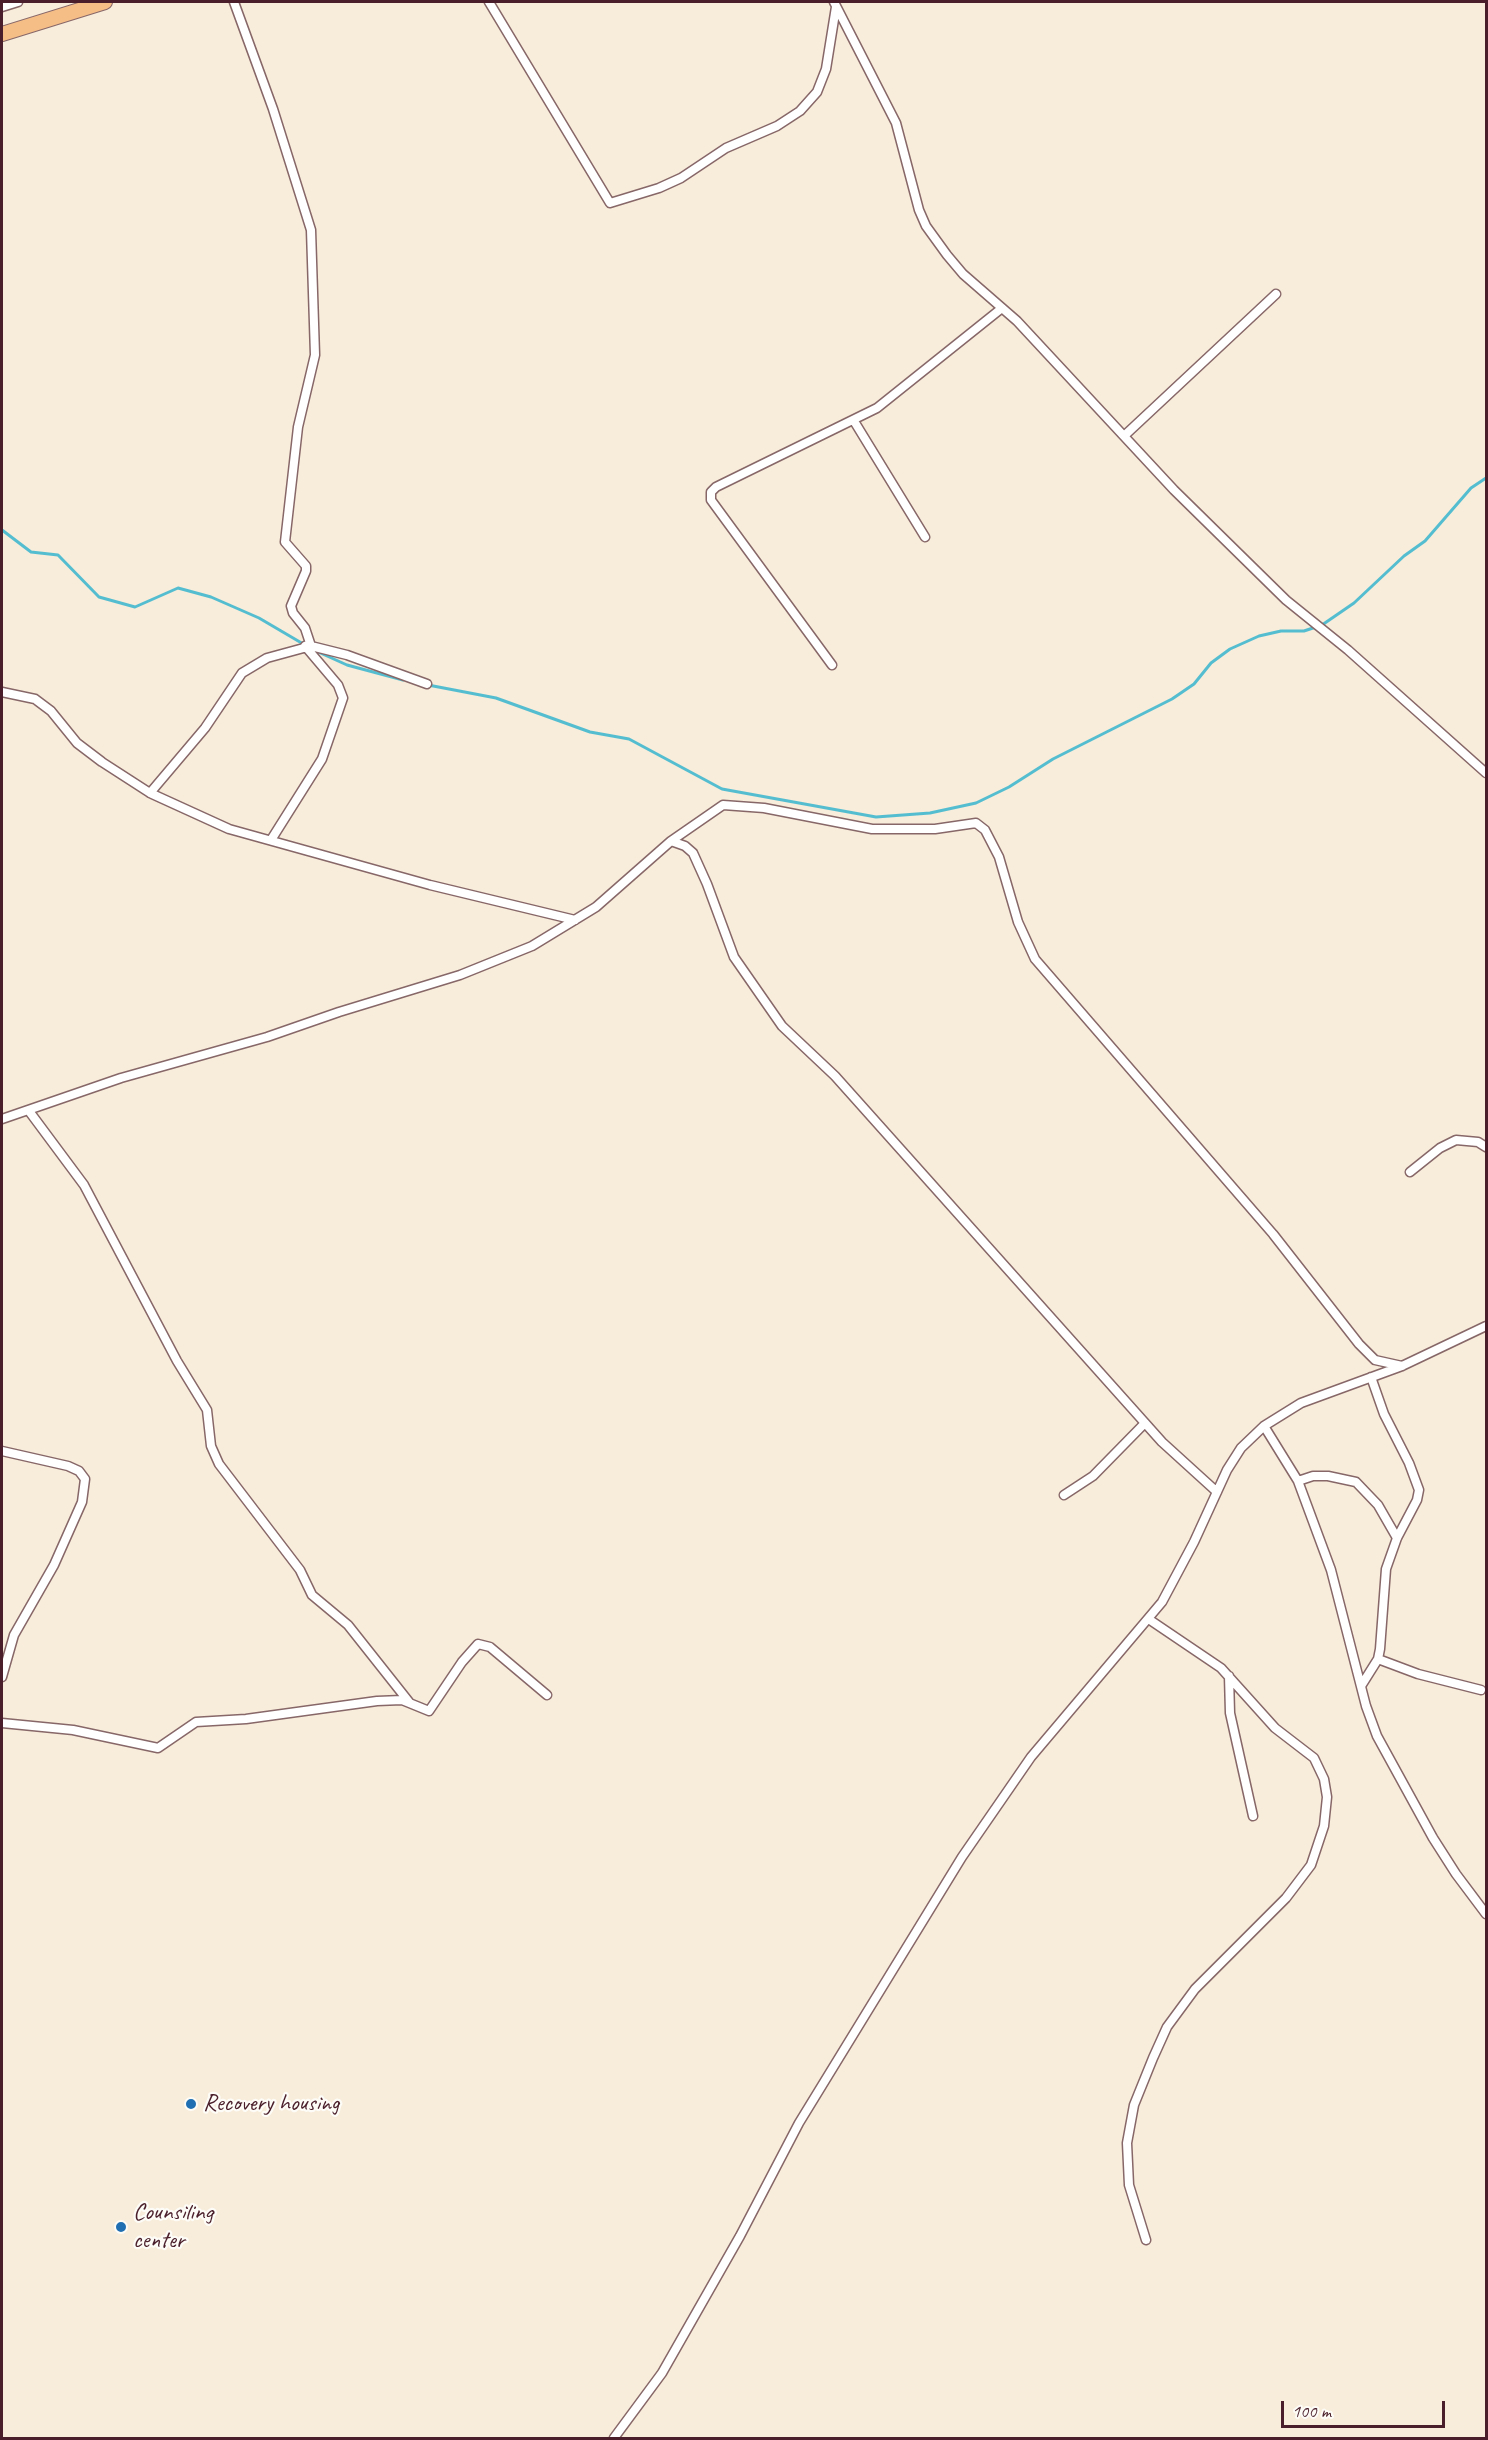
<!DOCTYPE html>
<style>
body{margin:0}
#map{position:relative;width:1488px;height:2440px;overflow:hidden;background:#f8ecda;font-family:Caveat,sans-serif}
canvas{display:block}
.frame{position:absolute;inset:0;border:3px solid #4a1f2b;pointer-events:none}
.scale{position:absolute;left:1281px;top:2401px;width:164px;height:27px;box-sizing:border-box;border:3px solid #4a1f2b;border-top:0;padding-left:8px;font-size:18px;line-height:21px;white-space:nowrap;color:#4a1f2b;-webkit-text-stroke:4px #fdfcf7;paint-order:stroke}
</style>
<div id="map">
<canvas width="1488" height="2440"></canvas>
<div class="frame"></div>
<div class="scale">100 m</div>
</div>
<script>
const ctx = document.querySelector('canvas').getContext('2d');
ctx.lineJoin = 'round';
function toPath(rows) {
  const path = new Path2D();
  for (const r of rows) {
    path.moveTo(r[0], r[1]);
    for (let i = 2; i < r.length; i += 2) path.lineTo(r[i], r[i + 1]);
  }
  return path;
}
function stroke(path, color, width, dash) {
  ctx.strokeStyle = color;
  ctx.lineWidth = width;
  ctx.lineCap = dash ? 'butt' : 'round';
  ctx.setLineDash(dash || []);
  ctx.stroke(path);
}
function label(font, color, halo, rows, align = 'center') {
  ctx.font = font + ' Caveat,sans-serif';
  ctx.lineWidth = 4.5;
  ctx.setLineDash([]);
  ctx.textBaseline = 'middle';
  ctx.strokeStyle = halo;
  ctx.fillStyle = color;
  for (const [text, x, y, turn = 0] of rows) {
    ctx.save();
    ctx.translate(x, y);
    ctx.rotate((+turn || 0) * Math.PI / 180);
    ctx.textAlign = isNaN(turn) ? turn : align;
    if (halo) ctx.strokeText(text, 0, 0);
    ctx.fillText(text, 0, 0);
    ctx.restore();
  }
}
stroke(toPath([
 [2,530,31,552,58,555,99,597,135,607,178,588,211,597,259,618,305,645],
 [1322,625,1354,603,1404,556,1425,541,1471,488,1486,478],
 [316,651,347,665,403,680],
 [428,685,496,698,590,732,629,739,722,789,876,817,930,813,976,803,1009,787,1053,759,1172,699,1194,684,1211,663,1230,649,1259,636,1281,631,1304,631,1316,627]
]), '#54bed0', 3);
const minor = toPath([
 [234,2,273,109,311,230,315,355,298,427,285,542,306,566,306,571,291,606,293,613,305,628,311,646],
 [489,2,610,203,659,188,681,178,726,148,777,126,800,111,817,92,826,69,836,7],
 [834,2,896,123,919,210,926,226,947,255,963,274,1017,321,1174,490,1286,600,1348,650,1486,773],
 [2,7,18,2],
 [854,421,925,537],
 [1124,436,1276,294],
 [832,665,711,500,711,492,716,487,877,408,1002,308],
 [2,692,35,699,51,711,77,743,102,762,150,793,229,829,430,885,575,920],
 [150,793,205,728,242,673,267,658,311,646,347,655,427,684],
 [271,840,322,759,343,698,338,685,305,646],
 [671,841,685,846,693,853,707,884,734,957,782,1026,835,1076,1162,1442,1217,1492],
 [29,1111,84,1185,177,1361,207,1410,211,1446,219,1464,300,1570,312,1595,348,1625,409,1702],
 [2,1119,121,1078,267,1037,339,1012,460,975,532,946,596,907,671,841,723,805,764,808,872,829,935,829,976,823,985,830,999,857,1018,922,1035,959,1273,1234,1359,1344,1375,1360,1402,1366],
 [1410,1172,1440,1148,1456,1140,1478,1142,1486,1147],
 [1264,1426,1298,1481,1331,1570,1366,1706,1377,1736,1433,1838,1456,1874,1486,1914],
 [2,1451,68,1466,79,1471,85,1479,82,1502,54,1565,14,1635,2,1677],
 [1298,1481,1313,1476,1328,1476,1356,1482,1378,1505,1397,1538],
 [1064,1495,1093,1476,1145,1423],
 [1378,1659,1418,1674,1481,1690],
 [1229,1676,1230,1713,1253,1816],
 [1361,1686,1378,1659,1380,1649,1386,1569,1397,1538,1417,1500,1419,1490,1409,1463,1384,1414,1371,1377],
 [2,1723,73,1730,158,1748,196,1722,246,1719,377,1701,402,1700,429,1711,462,1662,478,1644,490,1647,547,1695],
 [1146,2240,1129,2185,1127,2143,1134,2105,1153,2058,1167,2027,1195,1989,1286,1898,1311,1865,1324,1826,1327,1797,1324,1779,1314,1758,1275,1728,1221,1668,1150,1620],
 [614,2438,662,2373,740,2236,799,2123,962,1857,1031,1757,1162,1602,1194,1542,1227,1470,1241,1448,1264,1426,1301,1403,1402,1366,1486,1326]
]);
const trunk = toPath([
 [2,34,105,2]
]);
stroke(minor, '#876768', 11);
stroke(trunk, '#876768', 16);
stroke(minor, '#fff', 8);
stroke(trunk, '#f6be87', 14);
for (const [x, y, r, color] of [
 [191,2104,6,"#1f6fb2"],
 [121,2227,6,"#1f6fb2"]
]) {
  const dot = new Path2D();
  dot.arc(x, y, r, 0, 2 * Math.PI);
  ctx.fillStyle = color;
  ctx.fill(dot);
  stroke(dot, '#fdfcf7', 2);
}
label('24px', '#4a1f2b', '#fdfcf7', [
 ["Recovery housing",203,2104],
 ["Counsiling",133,2213],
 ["center",133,2241]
], 'left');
</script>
